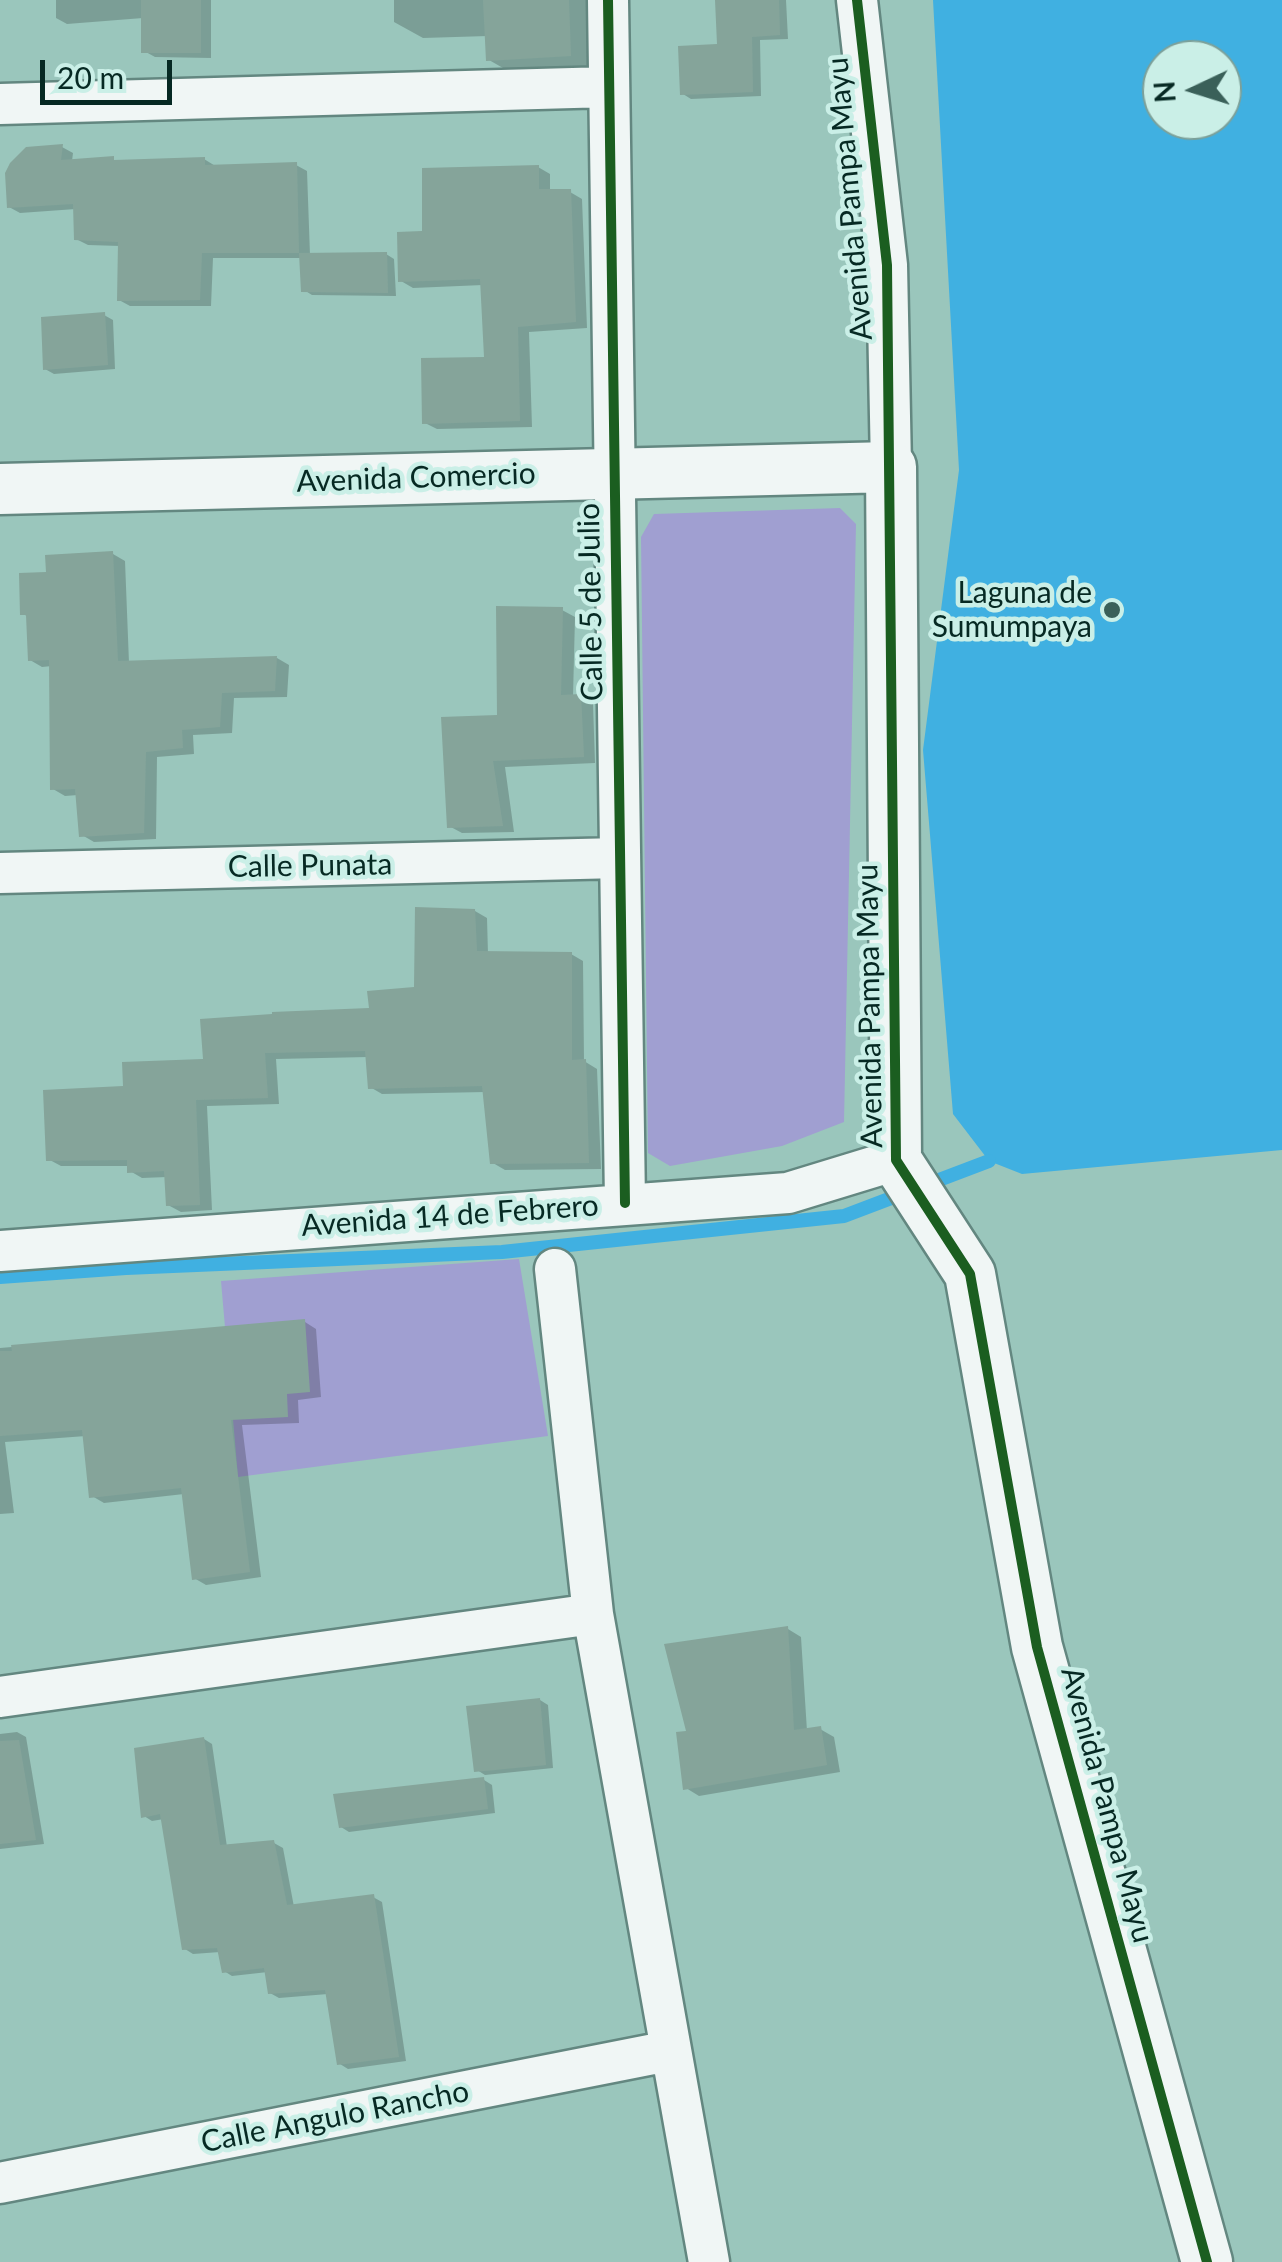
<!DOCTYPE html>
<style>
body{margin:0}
#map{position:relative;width:1282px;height:2262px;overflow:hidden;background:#9ac6bc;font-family:Lato,sans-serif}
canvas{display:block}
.north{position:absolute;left:1142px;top:40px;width:100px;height:100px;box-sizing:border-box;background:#caefe7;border:2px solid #7ca099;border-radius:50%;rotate:266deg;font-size:28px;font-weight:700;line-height:40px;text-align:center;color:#062923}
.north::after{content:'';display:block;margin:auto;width:35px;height:45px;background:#3a6059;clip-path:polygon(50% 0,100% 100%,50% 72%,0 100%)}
.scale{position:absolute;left:40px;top:60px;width:132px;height:45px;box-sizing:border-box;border:5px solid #062923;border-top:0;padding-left:12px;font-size:30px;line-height:35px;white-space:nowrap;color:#062923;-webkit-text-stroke:8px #caefe7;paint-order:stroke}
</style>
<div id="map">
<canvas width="1282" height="2262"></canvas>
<div class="north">N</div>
<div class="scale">20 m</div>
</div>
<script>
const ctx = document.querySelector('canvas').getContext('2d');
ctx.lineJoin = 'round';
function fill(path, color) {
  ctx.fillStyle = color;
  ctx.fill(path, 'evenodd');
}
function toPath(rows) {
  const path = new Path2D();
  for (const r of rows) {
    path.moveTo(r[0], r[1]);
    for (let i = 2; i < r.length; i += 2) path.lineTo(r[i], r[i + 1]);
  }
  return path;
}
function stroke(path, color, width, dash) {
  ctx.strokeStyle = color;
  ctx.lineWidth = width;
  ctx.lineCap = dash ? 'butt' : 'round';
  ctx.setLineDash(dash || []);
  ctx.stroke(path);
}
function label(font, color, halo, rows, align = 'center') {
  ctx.font = font + ' Lato,sans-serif';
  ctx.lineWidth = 9;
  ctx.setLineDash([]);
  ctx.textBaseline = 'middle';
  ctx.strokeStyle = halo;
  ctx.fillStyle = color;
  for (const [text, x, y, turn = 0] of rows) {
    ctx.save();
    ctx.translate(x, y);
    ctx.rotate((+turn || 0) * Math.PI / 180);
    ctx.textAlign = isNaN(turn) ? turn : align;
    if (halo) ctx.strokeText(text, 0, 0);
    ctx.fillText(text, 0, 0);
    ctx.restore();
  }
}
fill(toPath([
 [840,508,856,524,844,1122,782,1146,670,1166,648,1153,641,537,654,514],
 [519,1259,548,1436,238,1477,221,1281]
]), '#a09fd1');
fill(toPath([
 [933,0,1282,0,1282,1150,1022,1174,989,1161,953,1114,923,750,959,470],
 [1162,60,1222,60,1222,120,1162,120]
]), '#40b0e1');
fill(toPath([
 [56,0,211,0,211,58,155,57,144,51,143,18,67,24,56,18],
 [394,0,596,0,599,71,517,76,489,60,488,36,423,38,394,22],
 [717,0,786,0,788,39,760,40,761,96,691,99,683,94,720,46],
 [62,147,73,153,72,161,204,159,217,167,296,165,307,171,310,255,386,254,394,259,396,296,312,295,304,290,302,258,213,258,211,306,130,306,119,300,120,246,88,245,76,239,76,209,20,213,9,207],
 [538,167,550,174,550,192,570,192,582,199,587,328,529,332,532,427,437,429,425,423,487,359,483,285,413,288,401,281,425,233],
 [104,315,113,320,115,369,54,374,45,369],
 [113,554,125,561,129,663,277,658,289,665,287,697,234,698,232,733,193,735,194,754,157,757,156,839,94,842,82,835,78,795,65,796,53,789,52,666,42,667,30,660,29,617,23,614,49,574],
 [562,610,575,617,573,697,581,697,593,704,595,763,505,767,514,832,462,833,449,826,499,718],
 [475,911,487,918,488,954,571,954,583,961,584,1061,597,1069,601,1169,505,1170,493,1163,486,1092,382,1094,370,1087,368,1057,276,1059,279,1104,207,1106,212,1210,181,1212,168,1205,167,1177,142,1178,130,1171,129,1166,61,1166,48,1159,126,1089,371,1011,416,990],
 [305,1322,316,1329,321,1397,298,1400,299,1423,242,1425,261,1577,206,1585,194,1578,184,1494,104,1503,92,1496,86,1436,5,1442,14,1513,0,1514,0,1348],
 [788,1629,801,1637,807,1731,820,1729,834,1737,840,1772,699,1796,686,1788,689,1733],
 [540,1700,548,1705,553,1768,485,1775,477,1770],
 [17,1732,26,1737,44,1844,0,1849,0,1734],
 [204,1739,212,1744,227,1847,274,1843,283,1848,294,1907,373,1897,382,1902,406,2061,348,2069,340,2064,328,1994,279,1998,270,1993,268,1972,232,1976,224,1971,220,1952,193,1954,185,1949,164,1819,152,1821,144,1816],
 [484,1780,492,1785,495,1813,349,1832,341,1827]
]), '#0003');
stroke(toPath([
 [0,1277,126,1268,502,1252,844,1216,989,1161]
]), '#40b0e1', 14);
fill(toPath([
 [141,0,201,0,201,53,141,53],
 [483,0,569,0,571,56,486,61],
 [715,0,779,0,780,35,752,37,753,92,680,95,678,46,717,44],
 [63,144,61,160,114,156,114,160,205,157,205,165,297,162,299,253,202,253,200,300,117,301,118,242,74,240,73,204,7,208,5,173,10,163,26,147],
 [539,165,539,189,571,189,576,322,518,327,520,421,422,424,421,358,484,357,480,279,398,282,397,232,422,231,422,168],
 [387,252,388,293,301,292,299,253],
 [105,312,108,365,43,370,41,317],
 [113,551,118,661,277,656,275,691,222,693,220,727,182,730,183,748,146,752,144,833,79,837,75,789,50,790,49,660,28,661,26,615,20,615,19,573,46,572,45,555],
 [496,606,563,607,561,695,581,694,584,757,493,761,503,826,447,828,441,717,497,715],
 [415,907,475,909,477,951,572,952,572,1060,586,1059,589,1163,490,1164,482,1086,368,1089,365,1051,265,1053,268,1098,196,1100,200,1205,166,1206,164,1171,127,1173,127,1160,46,1161,43,1090,123,1086,122,1062,203,1059,200,1019,272,1014,272,1012,369,1008,367,991,414,987],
 [305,1319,310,1392,287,1394,288,1417,231,1420,250,1572,192,1580,181,1488,89,1498,82,1430,0,1436,0,1351,12,1351,11,1345],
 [788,1626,794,1730,821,1726,827,1765,683,1790,676,1732,686,1731,664,1644],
 [540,1698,546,1765,474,1772,466,1706],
 [204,1737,220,1845,274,1840,287,1905,374,1894,399,2057,337,2065,325,1990,268,1994,264,1968,222,1973,217,1948,182,1950,160,1814,141,1818,134,1748],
 [19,1740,36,1840,0,1844,0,1741],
 [484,1777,488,1809,339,1828,333,1794]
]), '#85a49a');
const minor = toPath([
 [608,0,625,1203],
 [857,0,887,265,891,467],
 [0,104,609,87],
 [0,873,620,858],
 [0,1251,788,1193,896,1160],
 [555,1269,593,1614,709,2262],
 [0,1697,593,1614],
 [0,2183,669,2051]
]);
const tertiary = toPath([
 [0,489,891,467,896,1160,970,1274,1037,1647,1207,2262]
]);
stroke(minor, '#638780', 45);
stroke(tertiary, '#638780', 55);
stroke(minor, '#f0f6f5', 40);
stroke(tertiary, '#f0f6f5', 50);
stroke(toPath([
 [608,0,625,1203],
 [857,0,887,265,896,1160,970,1274,1037,1647,1207,2262]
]), '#1b5e20', 10);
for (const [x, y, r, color] of [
 [1112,610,10,"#3a6059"]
]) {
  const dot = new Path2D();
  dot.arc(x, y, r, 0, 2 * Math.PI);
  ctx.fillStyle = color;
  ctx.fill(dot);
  stroke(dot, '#caefe7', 4);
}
label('30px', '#062923', '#caefe7', [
 ["Avenida Pampa Mayu",850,199,-95],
 ["Avenida Comercio",416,478,-2],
 ["Calle 5 de Julio",591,602,-91],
 ["Calle Punata",310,866,-1],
 ["Avenida Pampa Mayu",870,1006,-91],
 ["Avenida 14 de Febrero",450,1216,-4],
 ["Avenida Pampa Mayu",1107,1805,75],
 ["Calle Angulo Rancho",335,2117,-11]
]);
label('30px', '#062923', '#caefe7', [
 ["Laguna de",1092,593],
 ["Sumumpaya",1092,627]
], 'right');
</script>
